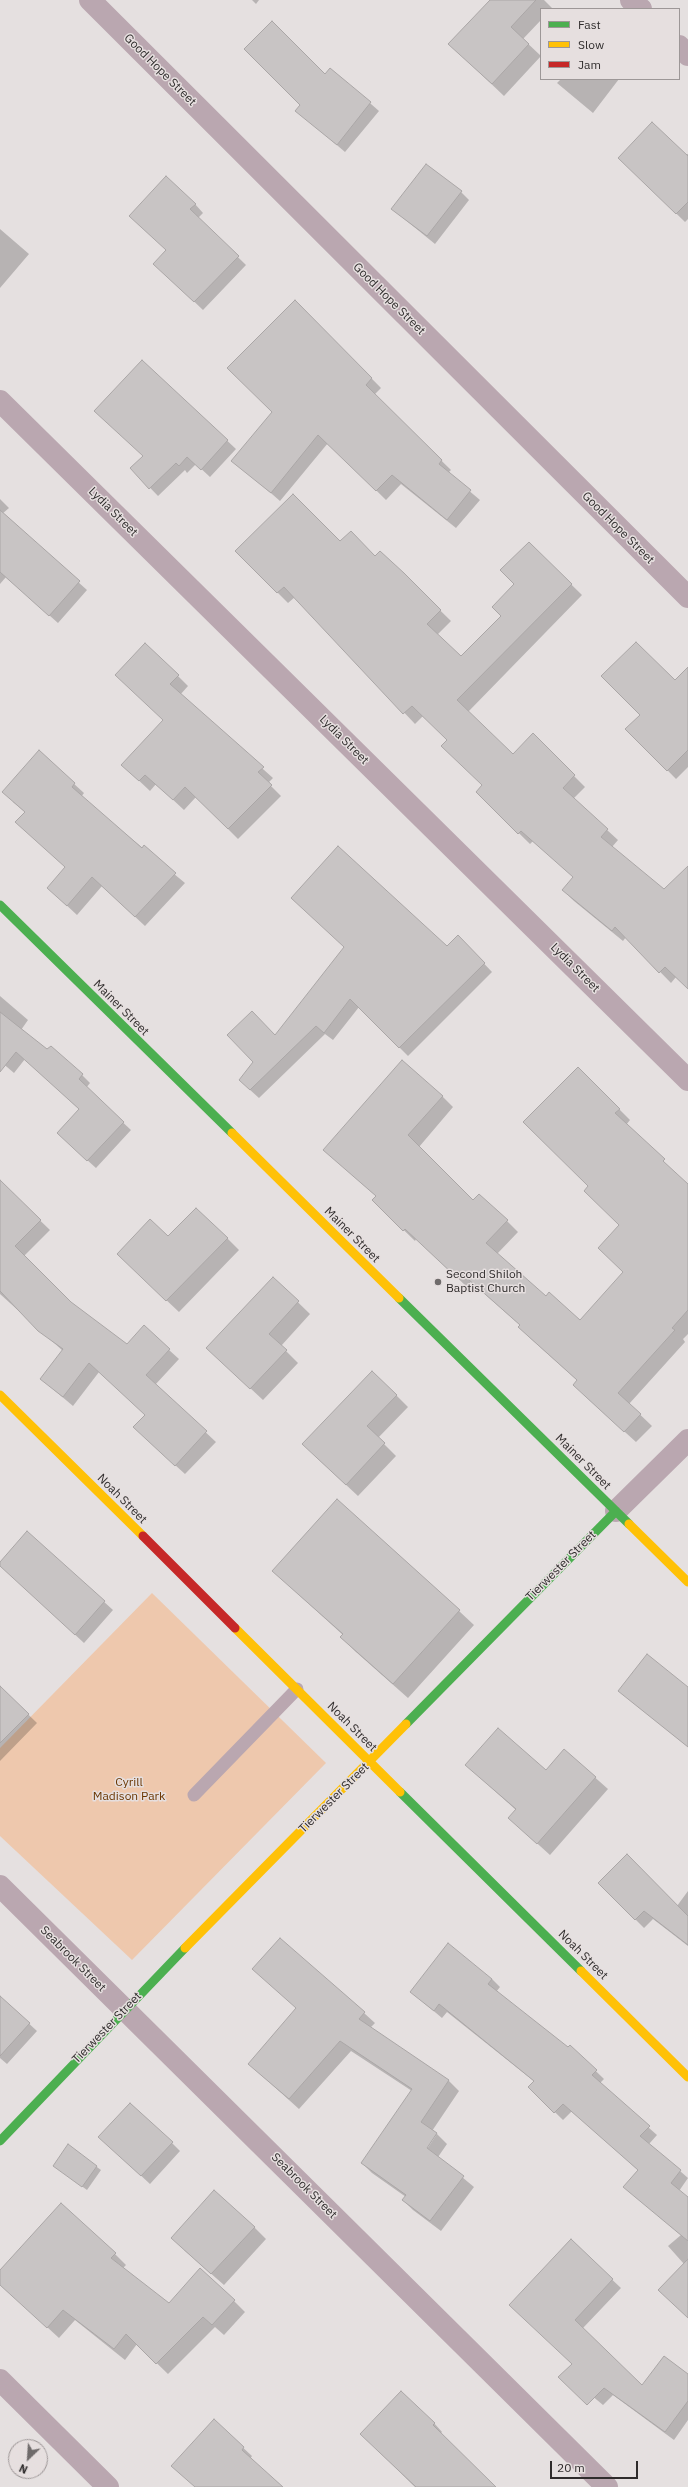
<!DOCTYPE html>
<style>
body{margin:0}
#map{position:relative;width:688px;height:2487px;overflow:hidden;background:#e5e0e0;font-family:"IBM Plex Sans",sans-serif}
canvas{display:block}
.legend{position:absolute;left:540px;top:8px;width:140px;height:72px;box-sizing:border-box;background:#e6dfdf;border:1px solid #9d9797;margin:0;padding:5px 7px;list-style:none;font-size:12px;color:#2f2c2c}
.legend li{display:flex;align-items:center;gap:8px;height:20px}
.legend b{width:20px;border:1px solid #9d9797}
.north{position:absolute;left:8px;top:2439px;width:40px;height:40px;box-sizing:border-box;background:#e6dfdf;border:1px solid #9d9797;border-radius:50%;rotate:205deg;font-size:11px;font-weight:700;line-height:16px;text-align:center;color:#2f2c2c}
.north::after{content:'';display:block;margin:auto;width:14px;height:18px;background:#6f6b6b;clip-path:polygon(50% 0,100% 100%,50% 72%,0 100%)}
.scale{position:absolute;left:550px;top:2461px;width:88px;height:18px;box-sizing:border-box;border:2px solid #2f2c2c;border-top:0;padding-left:5px;font-size:12px;line-height:14px;white-space:nowrap;color:#2f2c2c;-webkit-text-stroke:3px #e6dfdf;paint-order:stroke}
</style>
<div id="map">
<canvas width="688" height="2487"></canvas>
<ul class="legend">
<li><b style="height:5px;background:#4caf50"></b>Fast</li>
<li><b style="height:5px;background:#ffc107"></b>Slow</li>
<li><b style="height:5px;background:#c62828"></b>Jam</li>
</ul>
<div class="north">N</div>
<div class="scale">20 m</div>
</div>
<script>
const ctx = document.querySelector('canvas').getContext('2d');
ctx.lineJoin = 'round';
function fill(path, color) {
  ctx.fillStyle = color;
  ctx.fill(path, 'evenodd');
}
function toPath(rows) {
  const path = new Path2D();
  for (const r of rows) {
    path.moveTo(r[0], r[1]);
    for (let i = 2; i < r.length; i += 2) path.lineTo(r[i], r[i + 1]);
  }
  return path;
}
function stroke(path, color, width, dash) {
  ctx.strokeStyle = color;
  ctx.lineWidth = width;
  ctx.lineCap = dash ? 'butt' : 'round';
  ctx.setLineDash(dash || []);
  ctx.stroke(path);
}
function label(font, color, halo, rows, align = 'center') {
  ctx.font = font + ' "IBM Plex Sans",sans-serif';
  ctx.lineWidth = 3;
  ctx.setLineDash([]);
  ctx.textBaseline = 'middle';
  ctx.strokeStyle = halo;
  ctx.fillStyle = color;
  for (const [text, x, y, turn = 0] of rows) {
    ctx.save();
    ctx.translate(x, y);
    ctx.rotate((+turn || 0) * Math.PI / 180);
    ctx.textAlign = isNaN(turn) ? turn : align;
    if (halo) ctx.strokeText(text, 0, 0);
    ctx.fillText(text, 0, 0);
    ctx.restore();
  }
}
fill(toPath([
 [152,1593,326,1763,132,1960,0,1836,0,1748]
]), '#eec8ad');
fill(toPath([
 [252,0,259,0,256,4],
 [491,0,544,0,552,8,541,9,541,20,523,39,541,56,504,96,462,56],
 [331,69,379,111,345,152,297,111],
 [561,79,619,79,593,113,557,83],
 [688,154,688,219,685,222,619,158],
 [461,192,469,200,435,244,392,209],
 [195,204,203,213,198,218,246,265,203,310,163,272,167,250,138,224],
 [0,229,29,254,0,288],
 [295,301,381,388,374,395,451,470,448,473,480,500,456,528,401,484,386,500,328,443,280,501,233,460,273,412],
 [142,361,236,449,210,477,196,464,187,473,185,470,158,496,131,468,144,456],
 [0,499,9,508,2,514,87,590,58,623,6,577,0,584],
 [340,543,375,557,403,574,451,621,437,635,461,658,502,616,529,543,582,595,468,712,513,755,533,735,585,787,573,799,618,840,612,847,664,890,688,870,688,988,676,977,671,983,626,937,623,941,574,901,563,890,574,877,533,841,530,844,477,792,483,785,448,740,423,716,415,724,295,597,288,603,236,551],
 [116,675,178,676,188,686,180,695,273,778,268,783,281,796,238,839,196,797,184,810,156,784,150,791,133,775,164,720],
 [675,682,688,682,688,767,676,779,627,729],
 [39,752,84,793,81,797,185,883,145,926,102,886,77,915,48,888,66,868,26,813,13,802],
 [458,936,492,972,408,1056,359,1007,333,1040,325,1034,259,1098,249,1089,275,1036,447,948],
 [0,996,28,1020,21,1030,82,1075,90,1083,86,1088,131,1130,96,1168,66,1141,80,1110,25,1059,14,1073,0,1061],
 [578,1068,630,1120,626,1125,688,1186,688,1334,683,1339,685,1342,629,1404,652,1426,636,1442,585,1396,578,1381,530,1338,519,1327,520,1325,471,1282,466,1286,416,1239,415,1241,373,1200,376,1196,324,1150,442,1096,453,1107,419,1147,473,1201,507,1221,518,1232,497,1254,546,1297,580,1322,624,1272,620,1225,590,1186],
 [0,1182,50,1230,24,1256,71,1303,127,1346,169,1350,179,1359,155,1385,216,1442,185,1474,144,1437,146,1415,99,1372,73,1406,41,1379,63,1351,0,1294],
 [168,1238,227,1238,239,1250,179,1312,130,1266],
 [273,1278,310,1314,281,1346,298,1363,263,1400,220,1360],
 [396,1395,408,1407,378,1438,396,1456,358,1496,315,1456],
 [28,1533,113,1610,84,1643,0,1565],
 [273,1571,459,1611,474,1625,408,1698,356,1652,341,1637,343,1635],
 [0,1687,37,1723,0,1761],
 [688,1689,688,1747,619,1691],
 [564,1750,608,1789,550,1855,509,1818,516,1810,466,1765,546,1772],
 [599,1883,677,1906,688,1891,688,1946,653,1919,644,1928],
 [280,1939,364,2013,375,2023,370,2028,448,2080,459,2091,432,2131,437,2134,423,2151,425,2152,437,2134,447,2144,438,2157,474,2187,441,2231,413,2210,403,2200,406,2197,372,2173,362,2163,412,2091,351,2051,299,2109,249,2064,297,2009],
 [492,1979,500,1987,496,1992,568,2049,570,2046,604,2079,599,2084,657,2135,649,2144,688,2178,679,2191,688,2198,688,2317,684,2264,668,2246,681,2235,624,2187,638,2170,572,2111,563,2120,529,2087,535,2082,447,2012,442,2018,411,1992],
 [0,1997,37,2031,7,2064,0,2058],
 [172,2143,180,2151,150,2184,108,2145],
 [68,2146,101,2170,87,2190,58,2169],
 [254,2227,266,2239,224,2285,184,2250],
 [571,2241,621,2288,583,2328,642,2387,688,2375,688,2420,674,2440,613,2395,603,2405,591,2395,573,2364],
 [115,2254,126,2265,123,2268,169,2304,234,2301,245,2312,224,2335,215,2327,168,2374,137,2344,125,2360,75,2320,59,2338,0,2284,0,2272],
 [214,2421,252,2456,250,2459,281,2487,195,2487],
 [434,2423,442,2432,440,2434,495,2487,415,2487,361,2434]
]), '#0003');
const building = toPath([
 [490,0,536,0,511,27,529,44,492,84,448,44,490,0],
 [272,21,325,74,330,68,371,102,337,145,295,111,300,105,244,49,272,21],
 [652,122,688,156,688,202,676,214,618,158,652,122],
 [426,164,462,191,427,236,391,209,426,164],
 [166,176,196,204,190,209,239,256,194,302,153,264,166,250,129,216,166,176],
 [295,300,372,378,366,385,442,460,439,464,471,490,447,520,392,475,376,491,318,435,271,493,231,461,272,412,227,368,295,300],
 [142,360,228,440,201,470,187,457,179,466,176,463,149,489,130,468,143,456,94,411,142,360],
 [293,494,340,541,351,531,375,556,380,551,404,573,441,610,427,624,461,656,501,616,492,607,514,584,500,570,529,542,572,584,457,700,513,754,533,733,575,775,563,788,608,829,601,837,664,889,688,866,688,989,665,967,659,973,615,927,612,931,562,890,573,877,521,831,518,834,476,792,482,785,441,746,447,740,412,706,403,714,284,587,277,593,235,551,293,494],
 [0,510,80,581,49,616,0,572,0,510],
 [636,642,675,680,688,667,688,750,667,771,625,729,640,715,601,676,636,642],
 [145,643,179,675,170,684,264,767,258,772,272,785,228,829,185,787,173,800,145,775,139,781,121,765,163,720,115,675,145,643],
 [39,750,75,783,72,787,142,848,144,845,176,873,135,917,92,877,67,906,47,888,65,867,15,822,25,812,2,792,39,750],
 [338,846,447,946,458,935,485,963,399,1048,350,999,324,1033,316,1026,250,1090,239,1080,253,1062,227,1035,252,1011,275,1035,344,947,291,898,338,846],
 [0,1012,47,1049,51,1046,83,1074,79,1079,124,1122,87,1161,57,1133,79,1109,16,1052,0,1072,0,1012],
 [402,1060,443,1096,408,1135,473,1200,479,1194,508,1220,486,1243,546,1296,549,1292,580,1320,623,1272,598,1248,619,1225,584,1191,588,1186,523,1122,578,1067,620,1109,615,1113,665,1159,663,1161,688,1184,688,1310,672,1328,675,1330,618,1393,641,1414,624,1432,573,1385,577,1380,518,1327,520,1325,459,1271,455,1276,405,1229,403,1231,372,1200,376,1196,323,1150,402,1060],
 [0,1180,41,1220,15,1246,71,1302,127,1344,144,1325,170,1349,146,1375,207,1431,175,1466,133,1427,145,1415,89,1363,63,1397,40,1379,63,1349,38,1331,0,1291,0,1180],
 [196,1208,228,1238,166,1301,117,1254,150,1219,168,1236,196,1208],
 [273,1277,299,1301,269,1334,287,1350,250,1389,206,1348,273,1277],
 [372,1371,397,1395,367,1426,385,1443,346,1485,302,1444,372,1371],
 [337,1499,460,1610,393,1684,340,1637,343,1634,272,1571,337,1499],
 [27,1531,105,1601,75,1635,0,1566,0,1562,27,1531],
 [647,1654,688,1687,688,1747,618,1691,647,1654],
 [0,1686,29,1714,0,1743,0,1686],
 [498,1728,546,1770,564,1749,596,1777,537,1844,508,1818,516,1809,465,1765,498,1728],
 [627,1854,688,1916,688,1945,644,1911,635,1920,598,1883,627,1854],
 [280,1938,365,2012,359,2019,449,2080,421,2122,437,2133,427,2148,464,2176,430,2221,402,2200,406,2195,361,2163,412,2089,340,2041,289,2099,248,2064,296,2008,252,1969,280,1938],
 [448,1943,492,1979,488,1984,568,2047,570,2045,597,2070,592,2075,650,2126,640,2136,681,2170,671,2183,688,2197,688,2241,623,2187,638,2170,563,2104,554,2113,528,2087,534,2081,439,2004,434,2011,410,1992,448,1943],
 [0,1996,30,2023,0,2056,0,1996],
 [130,2103,173,2142,141,2176,98,2137,130,2103],
 [68,2144,97,2166,82,2187,53,2166,68,2144],
 [214,2190,255,2227,211,2274,171,2238,214,2190],
 [61,2203,116,2253,111,2258,169,2303,200,2268,235,2300,212,2325,203,2317,156,2364,126,2334,114,2349,63,2310,47,2328,0,2285,0,2270,61,2203],
 [571,2239,613,2279,575,2320,642,2385,664,2356,688,2374,688,2401,665,2432,604,2388,587,2405,558,2377,572,2364,509,2305,571,2239],
 [688,2259,688,2318,658,2290,688,2259],
 [401,2391,435,2423,433,2425,496,2487,416,2487,360,2434,401,2391],
 [214,2419,244,2447,242,2450,283,2487,195,2487,171,2466,214,2419]
]);
fill(building, '#c8c4c4');
stroke(building, '#aaa6a6', 1);
stroke(toPath([
 [194,1795,297,1689]
]), '#baa7b0', 13);
stroke(toPath([
 [90,0,688,597],
 [631,0,641,9],
 [679,46,688,55],
 [0,401,688,1080],
 [616,1511,688,1440],
 [0,1886,607,2487],
 [0,2380,108,2487]
]), '#baa7b0', 22);
stroke(toPath([
 [0,905,232,1133],
 [399,1298,629,1524],
 [406,1724,616,1511],
 [400,1792,581,1971],
 [0,2141,185,1948]
]), '#4caf50', 9);
stroke(toPath([
 [232,1133,399,1298],
 [0,1395,143,1536],
 [629,1524,688,1582],
 [235,1628,400,1792],
 [185,1948,406,1724],
 [581,1971,688,2077]
]), '#ffc107', 9);
stroke(toPath([
 [143,1536,235,1628]
]), '#c62828', 9);
for (const [x, y, r, color] of [
 [438,1282,4,"#6f6b6b"]
]) {
  const dot = new Path2D();
  dot.arc(x, y, r, 0, 2 * Math.PI);
  ctx.fillStyle = color;
  ctx.fill(dot);
  stroke(dot, '#e6dfdf', 1.5);
}
label('12px', '#2f2c2c', '#e6dfdf', [
 ["Good Hope Street",160,70,45],
 ["Good Hope Street",389,299,45],
 ["Lydia Street",113,512,45],
 ["Good Hope Street",618,528,45],
 ["Lydia Street",344,740,45],
 ["Lydia Street",575,968,45],
 ["Mainer Street",121,1008,45],
 ["Mainer Street",352,1235,45],
 ["Mainer Street",583,1462,45],
 ["Noah Street",122,1499,45],
 ["Tierwester Street",561,1566,-45],
 ["Noah Street",352,1727,45],
 ["Tierwester Street",334,1798,-45],
 ["Noah Street",583,1955,45],
 ["Seabrook Street",73,1959,45],
 ["Tierwester Street",107,2028,-46],
 ["Seabrook Street",304,2186,45]
]);
label('12px', '#2f2c2c', '#e6dfdf', [
 ["Second Shiloh",446,1275],
 ["Baptist Church",446,1289]
], 'left');
label('12px', '#6a3600', '#e6dfdf', [
 ["Cyrill",129,1783],
 ["Madison Park",129,1797]
]);
</script>
